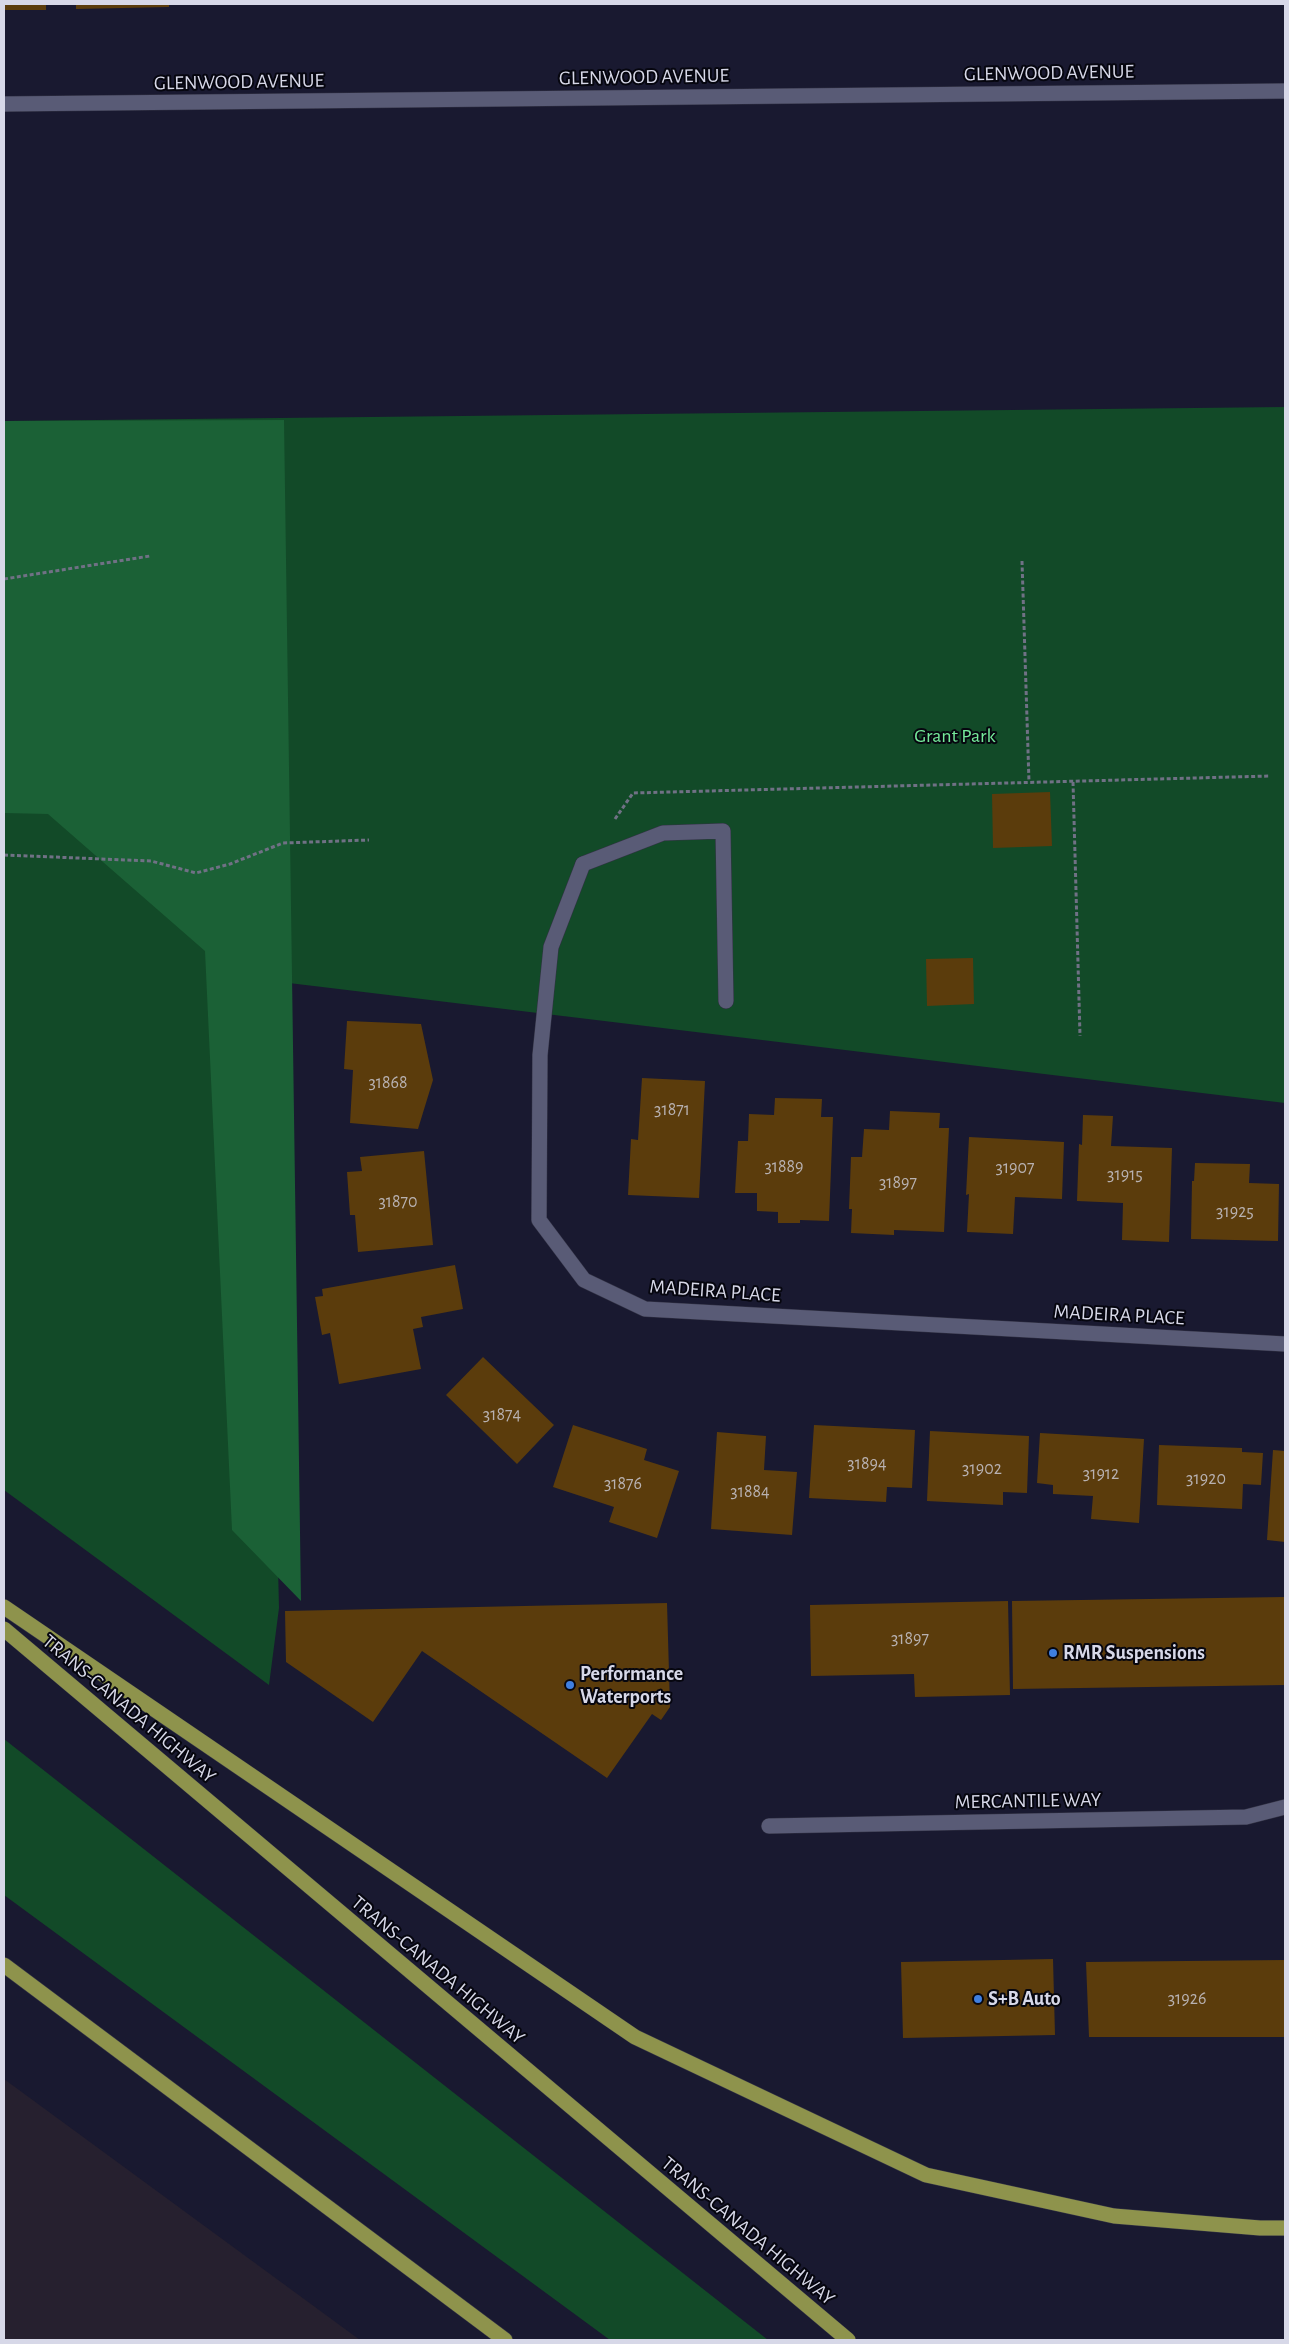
<!DOCTYPE html>
<style>
body{margin:0}
#map{position:relative;width:1289px;height:2344px;overflow:hidden;background:#191930;font-family:"Alegreya Sans",sans-serif}
canvas{display:block}
.frame{position:absolute;inset:0;border:5px solid #d7d8e8;pointer-events:none}
</style>
<div id="map">
<canvas width="1289" height="2344"></canvas>
<div class="frame"></div>
</div>
<script>
const ctx = document.querySelector('canvas').getContext('2d');
ctx.lineJoin = 'round';
function fill(path, color) {
  ctx.fillStyle = color;
  ctx.fill(path, 'evenodd');
}
function toPath(rows) {
  const path = new Path2D();
  for (const r of rows) {
    path.moveTo(r[0], r[1]);
    for (let i = 2; i < r.length; i += 2) path.lineTo(r[i], r[i + 1]);
  }
  return path;
}
function stroke(path, color, width, dash) {
  ctx.strokeStyle = color;
  ctx.lineWidth = width;
  ctx.lineCap = dash ? 'butt' : 'round';
  ctx.setLineDash(dash || []);
  ctx.stroke(path);
}
function label(font, color, halo, rows, align = 'center') {
  ctx.font = font + ' "Alegreya Sans",sans-serif';
  ctx.lineWidth = 4;
  ctx.setLineDash([]);
  ctx.textBaseline = 'middle';
  ctx.strokeStyle = halo;
  ctx.fillStyle = color;
  for (const [text, x, y, turn = 0] of rows) {
    ctx.save();
    ctx.translate(x, y);
    ctx.rotate((+turn || 0) * Math.PI / 180);
    ctx.textAlign = isNaN(turn) ? turn : align;
    if (halo) ctx.strokeText(text, 0, 0);
    ctx.fillText(text, 0, 0);
    ctx.restore();
  }
}
fill(toPath([
 [4,2079,360,2340,4,2340]
]), '#26202f');
fill(toPath([
 [1285,407,1285,1103,264,980,279,1608,269,1685,4,1490,4,421],
 [4,1739,768,2340,610,2340,4,1895]
]), '#124a28');
fill(toPath([
 [284,420,301,1601,232,1530,205,951,48,814,4,813,4,421]
]), '#1b6136');
fill(toPath([
 [4,4,46,4,46,10,4,10],
 [76,4,169,4,169,7,76,9],
 [1050,792,1052,846,993,848,992,794],
 [973,958,974,1004,927,1006,926,959],
 [347,1021,421,1024,433,1080,418,1129,350,1123,353,1070,344,1069],
 [642,1078,705,1081,699,1198,628,1195,631,1139,638,1140],
 [775,1098,822,1099,821,1117,833,1117,829,1221,800,1220,800,1223,778,1223,778,1212,757,1211,757,1193,735,1193,738,1141,748,1141,749,1114,774,1115],
 [890,1111,940,1113,939,1128,949,1128,944,1232,894,1230,894,1235,851,1233,852,1209,849,1209,851,1157,862,1157,864,1129,889,1130],
 [1083,1115,1113,1116,1111,1146,1172,1148,1169,1242,1122,1240,1123,1203,1077,1201,1079,1144,1082,1145],
 [969,1137,1064,1142,1062,1199,1015,1197,1013,1234,967,1232,969,1194,966,1195],
 [424,1151,433,1245,358,1252,355,1215,350,1215,347,1172,362,1171,360,1157],
 [1195,1163,1250,1164,1249,1183,1279,1184,1278,1241,1191,1239,1192,1181,1194,1181],
 [455,1265,463,1309,421,1317,423,1327,413,1329,421,1369,339,1384,330,1333,322,1335,315,1297,323,1296,322,1289],
 [483,1357,554,1425,517,1464,446,1395],
 [573,1425,647,1449,644,1460,679,1471,657,1538,609,1522,614,1507,553,1487],
 [814,1425,915,1430,912,1488,887,1487,886,1502,809,1498],
 [930,1431,1029,1436,1027,1493,1003,1492,1003,1505,927,1501],
 [717,1432,766,1436,764,1470,797,1472,792,1535,711,1529],
 [1040,1433,1144,1439,1139,1523,1091,1519,1093,1496,1053,1494,1053,1485,1037,1483],
 [1159,1445,1242,1448,1242,1452,1263,1453,1261,1485,1243,1484,1242,1509,1157,1505],
 [1273,1450,1285,1451,1285,1542,1267,1540],
 [1285,1597,1285,1685,1013,1689,1012,1601],
 [1008,1601,1010,1695,915,1697,914,1674,811,1676,810,1605],
 [667,1603,670,1707,661,1720,652,1714,607,1778,422,1651,373,1722,286,1662,285,1611],
 [1053,1959,1055,2035,903,2038,901,1962],
 [1285,1960,1285,2037,1089,2037,1086,1962]
]), '#5b3c0c');
const service = toPath([
 [583,864,663,833,723,831,726,1001]
]);
const minor = toPath([
 [4,104,1285,91],
 [583,864,551,947,540,1055,539,1220,584,1280,645,1309,1285,1344],
 [769,1826,1246,1817,1285,1807]
]);
const motorway = toPath([
 [4,1607,635,2037,926,2175,1114,2216,1260,2228,1285,2228],
 [4,1629,848,2340],
 [4,1965,505,2340]
]);
stroke(service, '#333345', 16);
stroke(minor, '#333345', 16);
stroke(motorway, '#333345', 16);
stroke(toPath([
 [1022,561,1029,782],
 [4,579,150,556],
 [1073,782,1080,1036],
 [615,819,633,793,1270,776],
 [4,855,151,861,196,873,230,864,283,843,369,840]
]), '#707185', 3, [4, 2.5]);
stroke(service, '#595b76', 15);
stroke(minor, '#595b76', 15);
stroke(motorway, '#8e934c', 15);
for (const [x, y, r, color] of [
 [1053,1653,5,"#3f7fe0"],
 [570,1685,5,"#3f7fe0"],
 [978,1999,5,"#3f7fe0"]
]) {
  const dot = new Path2D();
  dot.arc(x, y, r, 0, 2 * Math.PI);
  ctx.fillStyle = color;
  ctx.fill(dot);
  stroke(dot, '#06060f', 2);
}
label('18px', '#b8b1b1', null, [
 ["31868",388,1083],
 ["31871",672,1110],
 ["31889",784,1167],
 ["31907",1015,1168],
 ["31915",1125,1175],
 ["31897",898,1183],
 ["31870",398,1202],
 ["31925",1235,1212],
 ["31874",502,1415],
 ["31894",867,1464],
 ["31902",982,1469],
 ["31912",1101,1474],
 ["31920",1206,1479],
 ["31876",623,1484],
 ["31884",750,1492],
 ["31897",910,1639],
 ["31926",1187,1999]
]);
label('20px', '#d7d8e8', '#06060f', [
 ["GLENWOOD AVENUE",1049,73,-1],
 ["GLENWOOD AVENUE",644,77,-1],
 ["GLENWOOD AVENUE",239,82,-1],
 ["MADEIRA PLACE",715,1291,4],
 ["MADEIRA PLACE",1119,1315,3],
 ["TRANS-CANADA HIGHWAY",129,1709,40],
 ["MERCANTILE WAY",1028,1801,-1],
 ["TRANS-CANADA HIGHWAY",438,1970,40],
 ["TRANS-CANADA HIGHWAY",748,2231,40]
]);
label('20px', '#75e99a', '#06060f', [
 ["Grant Park",955,736]
]);
label('bold 20px', '#d7d8e8', '#06060f', [
 ["RMR Suspensions",1063,1653],
 ["Performance",580,1674],
 ["Waterports",580,1697],
 ["S+B Auto",988,1999]
], 'left');
</script>
